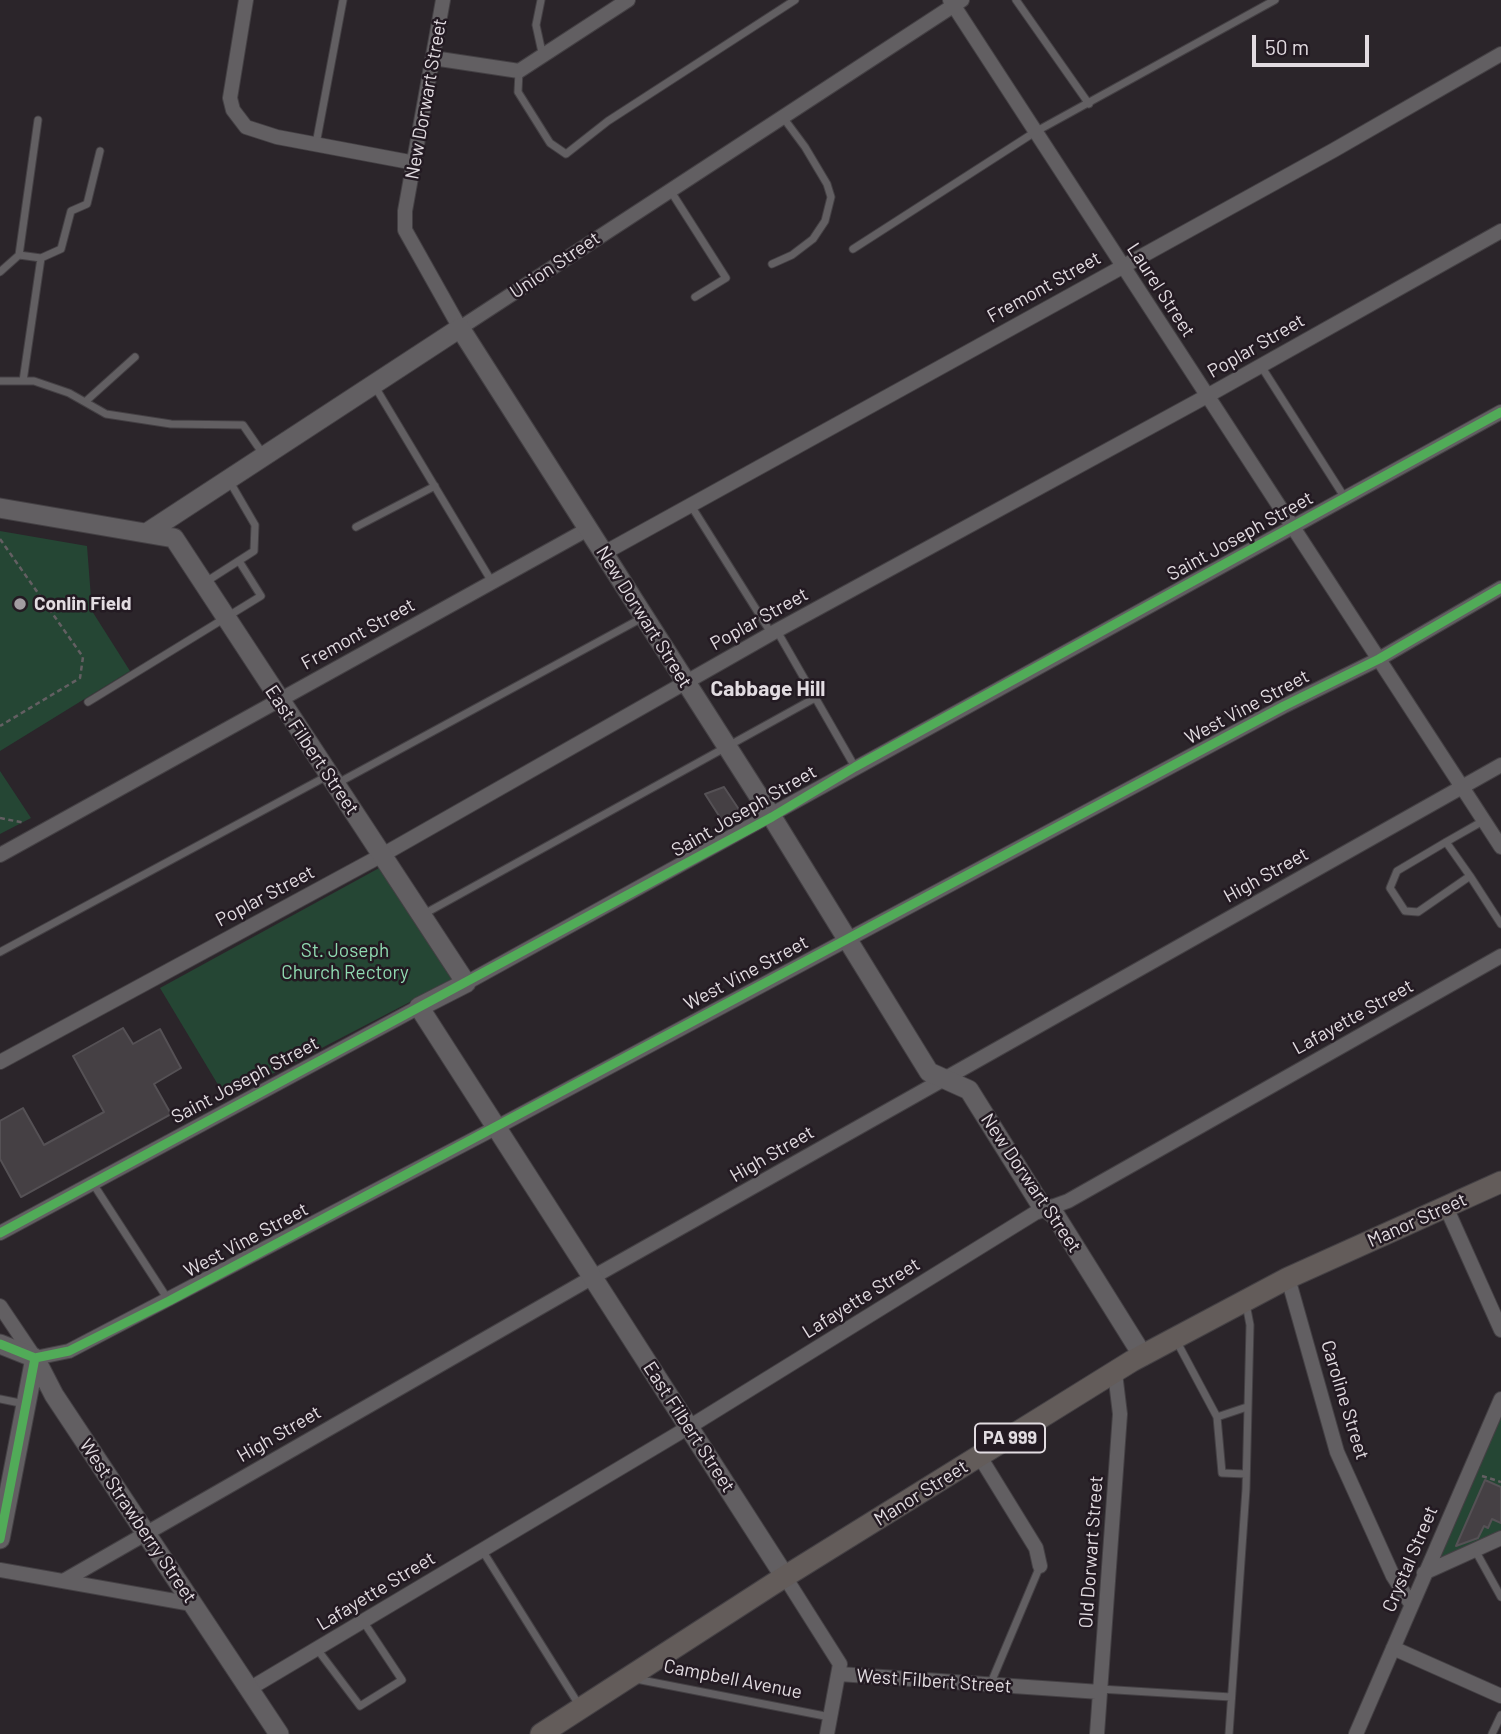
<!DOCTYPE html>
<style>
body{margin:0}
#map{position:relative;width:1501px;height:1734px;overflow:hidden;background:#2b252a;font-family:Barlow,sans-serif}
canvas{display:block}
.scale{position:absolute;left:1252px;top:35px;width:117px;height:32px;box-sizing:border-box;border:4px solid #e2dce1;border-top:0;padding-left:9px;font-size:21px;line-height:24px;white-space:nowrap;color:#e2dce1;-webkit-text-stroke:5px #231a22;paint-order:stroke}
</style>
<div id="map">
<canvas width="1501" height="1734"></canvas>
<div class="scale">50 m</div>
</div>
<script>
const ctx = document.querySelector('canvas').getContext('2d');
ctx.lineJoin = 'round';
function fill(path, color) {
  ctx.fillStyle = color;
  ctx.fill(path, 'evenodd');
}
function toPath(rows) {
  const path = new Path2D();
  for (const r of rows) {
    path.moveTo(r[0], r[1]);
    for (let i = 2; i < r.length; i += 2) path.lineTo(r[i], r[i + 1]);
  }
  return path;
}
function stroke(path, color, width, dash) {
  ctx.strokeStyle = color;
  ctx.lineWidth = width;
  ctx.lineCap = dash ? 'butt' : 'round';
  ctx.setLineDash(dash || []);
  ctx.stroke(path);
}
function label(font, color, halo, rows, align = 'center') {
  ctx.font = font + ' Barlow,sans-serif';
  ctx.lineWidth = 5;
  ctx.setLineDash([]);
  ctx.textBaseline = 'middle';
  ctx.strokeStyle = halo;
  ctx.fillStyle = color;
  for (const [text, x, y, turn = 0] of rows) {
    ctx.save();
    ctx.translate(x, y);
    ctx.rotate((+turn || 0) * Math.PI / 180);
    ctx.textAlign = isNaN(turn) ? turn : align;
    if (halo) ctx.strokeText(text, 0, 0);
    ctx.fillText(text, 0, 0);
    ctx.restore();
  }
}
fill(toPath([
 [0,531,87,546,92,611,130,671,0,751],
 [0,771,31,818,0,834],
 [381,867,452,980,226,1098,160,988],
 [1501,1412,1501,1534,1443,1557,1440,1554]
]), '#254634');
const building = toPath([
 [724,787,742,814,723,822,705,794,724,787],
 [123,1028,133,1044,160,1029,181,1068,154,1084,171,1114,21,1197,0,1159,0,1121,23,1108,44,1145,104,1112,73,1056,123,1028],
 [1485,1480,1501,1487,1501,1523,1492,1519,1488,1528,1484,1526,1478,1538,1456,1546,1485,1480]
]);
fill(building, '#454044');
stroke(building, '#555155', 2);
const lane = toPath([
 [541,0,536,25,543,57],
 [1016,0,1089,104],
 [519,71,518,92,550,143,566,154,608,121,795,0],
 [316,144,343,0],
 [670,190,726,278,695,297],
 [853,249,1035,132,1275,0],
 [19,255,38,120],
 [41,258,61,249,71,211,87,204,100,151],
 [772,264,792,255,813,239,825,221,831,197,827,184,805,147,782,116],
 [0,272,19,255,41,258,23,381],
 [1261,366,1345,498],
 [0,381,34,381,69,393,106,414,171,424,243,425,263,454],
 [374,385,492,582],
 [85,402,135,357],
 [690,504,771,633],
 [356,527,435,486],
 [204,583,254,551,255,525,230,482],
 [777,631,855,767],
 [88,702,261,596,239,561],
 [336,784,642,618],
 [1446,842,1470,876,1418,912,1405,911,1390,888,1397,871,1446,842,1483,821],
 [1470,876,1501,924],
 [424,914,815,698],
 [0,952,329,775],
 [92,1182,169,1301],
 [1177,1342,1217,1417,1247,1407],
 [0,1399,25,1404],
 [1217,1417,1222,1473,1246,1474],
 [482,1550,579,1705],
 [1475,1550,1501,1597],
 [317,1649,360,1706,402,1680,363,1621],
 [636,1679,830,1717],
 [990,1685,1040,1566],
 [1100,1689,1231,1697],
 [1229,1734,1246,1489,1250,1325,1246,1304],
 [1492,1734,1501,1715]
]);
const street = toPath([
 [246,0,230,98,233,110,246,127,277,137,415,163],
 [443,0,405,211,405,230,460,328,962,0],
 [950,0,1501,847],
 [433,58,519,71,628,0],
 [604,553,1334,150,1501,54],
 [0,855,588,529],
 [466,983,1501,412],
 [0,1062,384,854,776,631,1207,396,1501,231],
 [1446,1207,1501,1330],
 [0,1233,419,1007],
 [1288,1278,1337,1452,1393,1576,1411,1604],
 [0,1306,35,1358,69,1351,497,1127,1284,706,1379,659,1501,588],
 [980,1457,1036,1548,1040,1566],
 [0,1570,192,1604],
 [1424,1573,1501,1538],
 [785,1577,840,1664,827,1734],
 [65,1580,593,1277,1501,765],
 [1393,1648,1501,1696],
 [839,1674,1100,1692],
 [249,1689,689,1427,1035,1213,1068,1201,1501,956],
 [1097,1734,1120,1414,1115,1373],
 [1356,1734,1501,1399]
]);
const secondary = toPath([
 [0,508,174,538,466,983,419,1007,785,1577],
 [148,532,460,328,772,817,929,1072,969,1090,1039,1202,1055,1215,1143,1356],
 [0,1344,35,1358],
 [35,1358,54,1395,279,1734],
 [0,1539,35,1358]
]);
const primary = toPath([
 [541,1734,773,1584,1132,1361,1288,1278,1501,1182]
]);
stroke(lane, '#444044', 9);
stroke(street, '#444044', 16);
stroke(secondary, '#444044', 21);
stroke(primary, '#444044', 23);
stroke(toPath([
 [0,539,83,657,80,678,0,726],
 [0,818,25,823],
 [1482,1476,1501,1482]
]), '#635f62', 2.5, [5, 3.5]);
stroke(lane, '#625f62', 7);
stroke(street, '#625f62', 14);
stroke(secondary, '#625f62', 19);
stroke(primary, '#635c5a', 21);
stroke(toPath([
 [0,1233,772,817,855,767,1501,412],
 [0,1344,35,1358,69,1351,169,1301,1284,706,1379,659,1501,588],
 [0,1539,35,1358]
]), '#51ab58', 9);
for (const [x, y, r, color] of [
 [20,604,7,"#a29ca1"]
]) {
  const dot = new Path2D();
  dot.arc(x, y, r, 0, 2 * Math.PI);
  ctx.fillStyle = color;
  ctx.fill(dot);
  stroke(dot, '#231a22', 2.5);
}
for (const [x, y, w] of [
 [1010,1438,70]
]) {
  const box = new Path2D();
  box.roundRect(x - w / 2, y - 14.5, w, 29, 5);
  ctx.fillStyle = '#231a22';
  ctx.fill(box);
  stroke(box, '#e2dce1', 2);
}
label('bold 18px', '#e2dce1', null, [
 ["PA 999",1010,1438]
]);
label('19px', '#e2dce1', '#231a22', [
 ["New Dorwart Street",426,99,-80],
 ["Union Street",555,265,-34],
 ["Fremont Street",1044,287,-29],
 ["Laurel Street",1161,290,57],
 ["Poplar Street",1256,346,-30],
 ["Saint Joseph Street",1240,536,-29],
 ["New Dorwart Street",644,617,58],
 ["Poplar Street",759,619,-29],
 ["Fremont Street",358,634,-29],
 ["West Vine Street",1247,707,-28],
 ["East Filbert Street",312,750,56],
 ["Saint Joseph Street",744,811,-30],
 ["High Street",1266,875,-29],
 ["Poplar Street",265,896,-28],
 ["West Vine Street",746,973,-28],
 ["Lafayette Street",1353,1017,-29],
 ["Saint Joseph Street",245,1080,-28],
 ["High Street",772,1154,-30],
 ["New Dorwart Street",1031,1183,56],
 ["Manor Street",1417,1220,-24],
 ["West Vine Street",246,1240,-28],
 ["Lafayette Street",861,1298,-32],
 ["Caroline Street",1345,1400,73],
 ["East Filbert Street",689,1427,57],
 ["High Street",279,1434,-30],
 ["Manor Street",921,1493,-32],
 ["West Strawberry Street",138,1521,56],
 ["Old Dorwart Street",1091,1552,-86],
 ["Crystal Street",1410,1559,-67],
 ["Lafayette Street",376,1591,-31],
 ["Campbell Avenue",733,1679,11],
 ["West Filbert Street",934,1681,4]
]);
label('bold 19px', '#e2dce1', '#231a22', [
 ["Conlin Field",34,604]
], 'left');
label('19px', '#90dab1', '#231a22', [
 ["St. Joseph",345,951],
 ["Church Rectory",345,973]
]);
label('bold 21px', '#e2dce1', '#231a22', [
 ["Cabbage Hill",768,689]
]);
</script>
